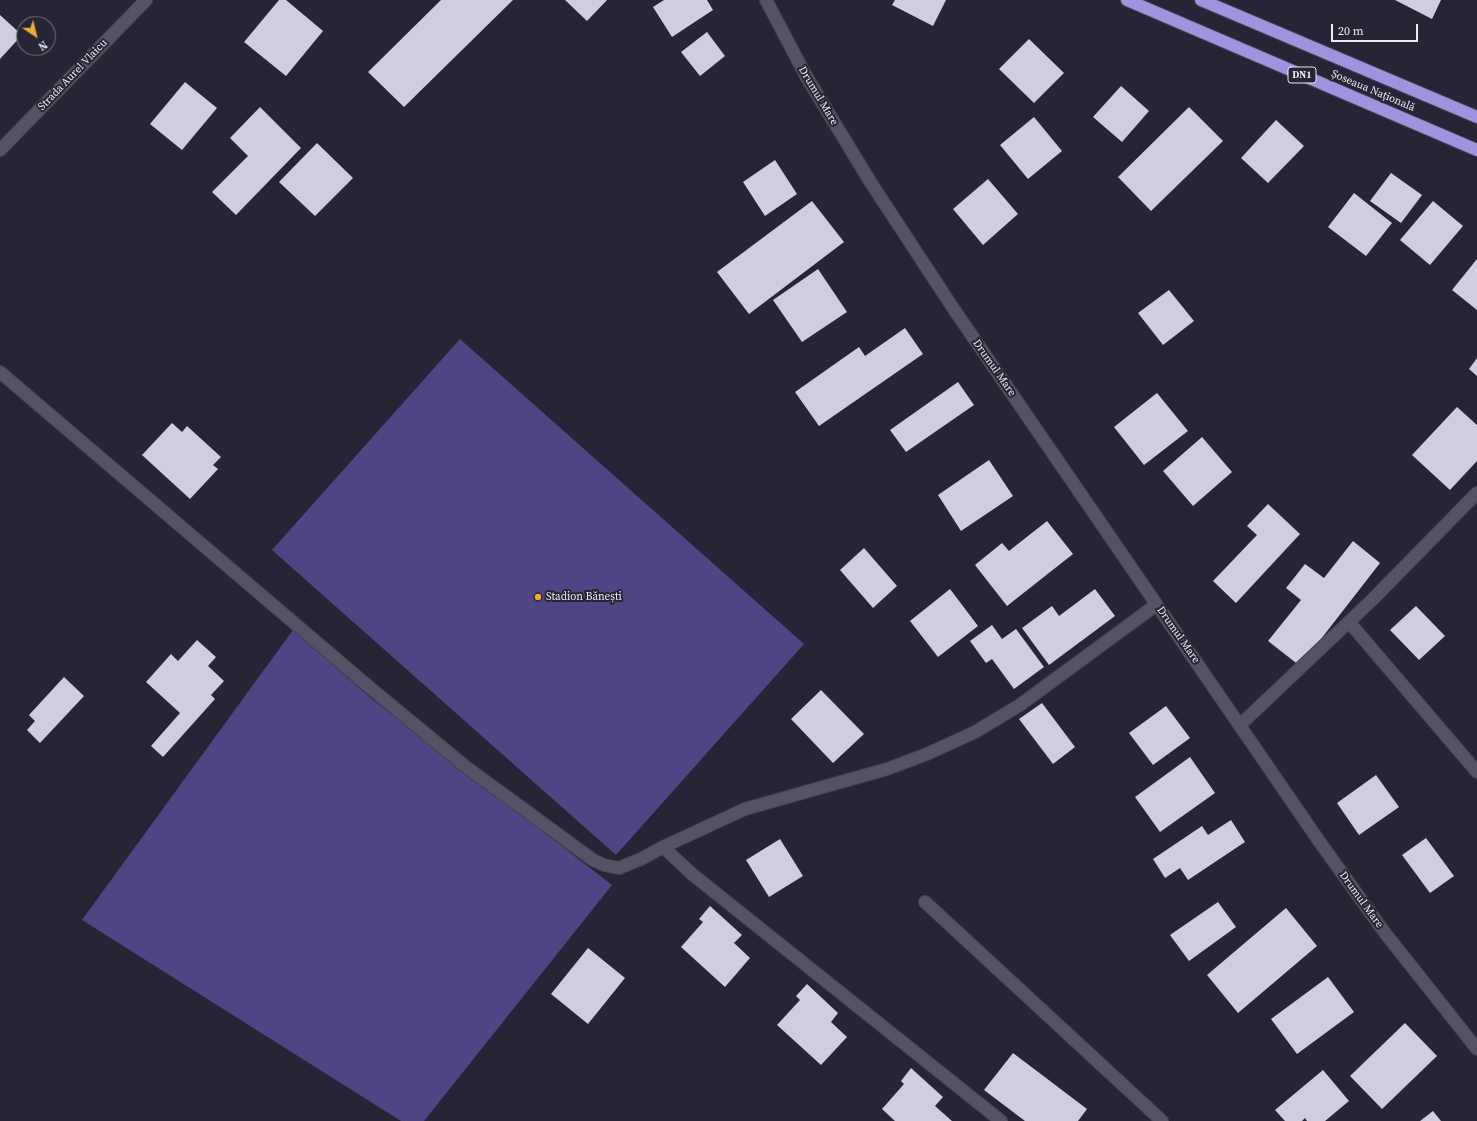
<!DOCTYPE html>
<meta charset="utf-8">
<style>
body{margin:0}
#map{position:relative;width:1477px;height:1121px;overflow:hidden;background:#272535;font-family:"Source Serif 4",serif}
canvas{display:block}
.north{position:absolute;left:16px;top:16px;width:40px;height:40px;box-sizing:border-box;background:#272535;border:1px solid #757482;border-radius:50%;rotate:145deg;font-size:11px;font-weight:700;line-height:16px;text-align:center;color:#ebeaf5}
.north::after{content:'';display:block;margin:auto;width:14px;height:18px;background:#e7ac37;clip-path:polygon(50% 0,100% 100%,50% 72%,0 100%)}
.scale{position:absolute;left:1331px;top:24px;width:87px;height:18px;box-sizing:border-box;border:2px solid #ebeaf5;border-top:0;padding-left:5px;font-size:12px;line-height:14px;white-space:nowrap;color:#ebeaf5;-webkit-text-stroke:3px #272535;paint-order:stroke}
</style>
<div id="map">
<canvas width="1477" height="1121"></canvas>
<div class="north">N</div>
<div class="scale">20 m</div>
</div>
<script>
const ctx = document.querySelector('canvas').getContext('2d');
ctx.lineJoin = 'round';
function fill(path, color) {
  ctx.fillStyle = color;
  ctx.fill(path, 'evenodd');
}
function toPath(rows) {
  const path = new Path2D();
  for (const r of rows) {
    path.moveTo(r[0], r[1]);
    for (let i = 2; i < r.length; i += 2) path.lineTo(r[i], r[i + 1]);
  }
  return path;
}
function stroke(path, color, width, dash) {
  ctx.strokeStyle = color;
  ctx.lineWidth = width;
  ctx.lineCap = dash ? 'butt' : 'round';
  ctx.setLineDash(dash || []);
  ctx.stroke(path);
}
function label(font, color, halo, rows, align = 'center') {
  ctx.font = font + ' "Source Serif 4",serif';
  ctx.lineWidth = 4;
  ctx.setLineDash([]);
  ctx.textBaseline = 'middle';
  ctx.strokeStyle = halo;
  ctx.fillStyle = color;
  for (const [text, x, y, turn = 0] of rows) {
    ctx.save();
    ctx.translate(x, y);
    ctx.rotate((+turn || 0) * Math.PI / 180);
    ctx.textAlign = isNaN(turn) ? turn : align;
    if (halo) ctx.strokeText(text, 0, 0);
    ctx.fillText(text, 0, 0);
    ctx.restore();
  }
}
fill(toPath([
 [460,339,804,644,616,855,272,550],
 [293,630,372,699,612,885,424,1121,401,1121,82,920]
]), '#504484');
fill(toPath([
 [279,0,286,0,323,31,286,76,244,42],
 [441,0,513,0,404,107,368,72],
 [565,0,607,0,587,21],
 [664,0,707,0,713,10,672,37,653,7],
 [895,0,946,0,933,26,892,5],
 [1395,0,1441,0,1432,19],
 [0,15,22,35,0,59],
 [707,32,725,56,700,76,681,52],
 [1029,39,1064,73,1034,103,999,69],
 [185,82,217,108,182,150,150,124],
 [1121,86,1149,111,1122,142,1093,117],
 [260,107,301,148,236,215,212,192,248,156,230,138],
 [1189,107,1223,141,1151,211,1118,177],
 [1034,117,1062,151,1028,179,1000,145],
 [1276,120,1304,146,1268,183,1241,158],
 [317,143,353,178,315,216,279,182],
 [775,160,797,194,765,216,743,182],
 [1391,173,1422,195,1401,223,1370,201],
 [988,179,1018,214,983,245,953,209],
 [1354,193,1392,223,1366,256,1328,227],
 [812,201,844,242,749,314,717,272],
 [1433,201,1463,226,1430,265,1400,240],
 [1477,259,1477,310,1452,290],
 [818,269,847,312,802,342,773,300],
 [1169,290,1194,321,1163,345,1138,313],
 [905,328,923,354,819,426,795,392,859,347,865,356],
 [1477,358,1477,376,1469,369],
 [958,382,974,405,906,452,890,430],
 [1157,393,1188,431,1144,465,1114,427],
 [1457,407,1477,425,1477,461,1450,490,1412,455],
 [172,423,182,432,187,426,221,457,213,465,218,469,190,499,142,455],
 [1202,437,1232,472,1193,506,1163,471],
 [989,460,1013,496,961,531,938,495],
 [1268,504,1300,534,1236,603,1213,581,1257,535,1247,526],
 [1047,521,1073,554,1007,606,975,565,1002,543,1009,551],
 [1353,541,1380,563,1300,666,1268,641,1301,600,1286,588,1305,564,1324,578],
 [864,548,897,586,873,608,840,570],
 [950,589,978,626,938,657,910,621],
 [1095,589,1115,616,1049,665,1022,628,1052,606,1059,616],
 [1416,606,1445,636,1419,660,1390,630],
 [992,625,1002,639,1016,629,1044,667,1014,689,992,659,986,663,970,641],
 [197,640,216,657,208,666,224,681,211,695,215,699,163,757,151,746,180,713,146,682,171,654,178,661],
 [64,677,84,696,40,743,27,730,35,721,29,715],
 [821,690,864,734,833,763,791,719],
 [1042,703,1075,747,1053,764,1019,719],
 [1166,706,1190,738,1153,765,1129,733],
 [1190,757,1215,793,1160,832,1135,797],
 [1376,775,1399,807,1359,835,1337,803],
 [1231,820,1245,842,1188,880,1180,868,1165,878,1153,859,1202,826,1208,835],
 [1426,838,1454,876,1430,893,1402,855],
 [780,839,803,876,769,897,746,860],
 [1218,902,1236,927,1189,961,1170,935],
 [710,906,742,935,734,943,750,958,725,987,681,947,703,922,699,919],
 [1286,908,1317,946,1238,1013,1207,975],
 [588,948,625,978,588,1024,551,994],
 [1328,977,1354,1012,1297,1054,1271,1019],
 [807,984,838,1013,831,1022,847,1037,821,1065,777,1025,800,1000,796,996],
 [1405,1023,1437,1056,1382,1109,1350,1076],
 [1013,1053,1087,1109,1078,1121,1025,1121,984,1090],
 [911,1068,943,1097,935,1106,952,1121,895,1121,882,1109,904,1084,901,1081],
 [1323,1070,1349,1101,1325,1121,1307,1121,1305,1118,1302,1121,1285,1121,1275,1110],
 [1433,1111,1441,1121,1420,1121]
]), '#cfcde2');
const street = toPath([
 [0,372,368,686,466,767,593,860,604,865,619,868,641,859,663,847,745,809,887,769,927,754,975,732,1020,705,1156,605],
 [1349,622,1477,772],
 [1240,725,1372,600,1477,493],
 [663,847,692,874,1001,1121],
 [925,902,1162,1121]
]);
const secondary = toPath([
 [766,0,806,76,871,183,953,308,1319,841,1385,933,1477,1049],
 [0,150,146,0]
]);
const highway = toPath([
 [1127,0,1477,150],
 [1201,0,1477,117]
]);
stroke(street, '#454350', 14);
stroke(secondary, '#454350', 14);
stroke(highway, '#454350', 14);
stroke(street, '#545264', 12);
stroke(secondary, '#545264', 12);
stroke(highway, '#9f93e0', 12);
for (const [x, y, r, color] of [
 [538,597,4,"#e7ac37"]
]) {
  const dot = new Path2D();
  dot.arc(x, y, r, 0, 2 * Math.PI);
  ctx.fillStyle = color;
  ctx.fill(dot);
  stroke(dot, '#272535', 1.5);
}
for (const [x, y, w] of [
 [1302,75,28]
]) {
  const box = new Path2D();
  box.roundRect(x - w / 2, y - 8, w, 16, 3);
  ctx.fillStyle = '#272535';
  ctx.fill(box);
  stroke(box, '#ebeaf5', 1);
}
label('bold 10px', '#ebeaf5', null, [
 ["DN1",1302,75]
]);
label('11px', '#ebeaf5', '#272535', [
 ["Strada Aurel Vlaicu",73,75,-46],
 ["Șoseaua Națională",1373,91,23],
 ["Drumul Mare",818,96,59],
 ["Drumul Mare",994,368,55],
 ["Drumul Mare",1178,635,55],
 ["Drumul Mare",1361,900,54]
]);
label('11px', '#ebeaf5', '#272535', [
 ["Stadion Bănești",546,597]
], 'left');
</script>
